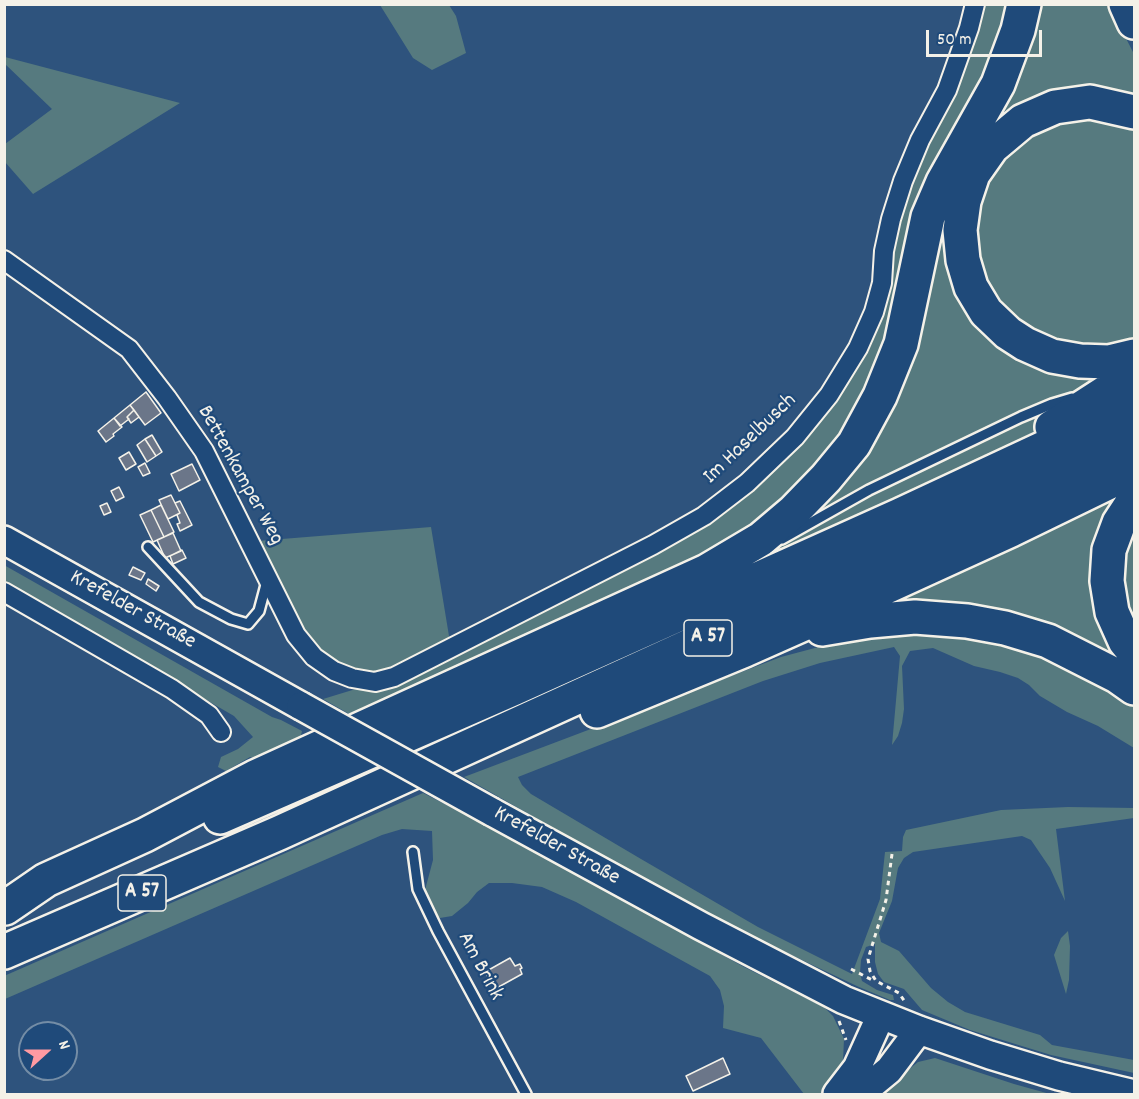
<!DOCTYPE html>
<meta charset="utf-8">
<style>
body{margin:0}
#map{position:relative;width:1139px;height:1099px;overflow:hidden;background:#2e537d;font-family:Dekko,sans-serif}
canvas{display:block}
.frame{position:absolute;inset:0;border:6px solid #f4f1e8;pointer-events:none}
.north{position:absolute;left:18px;top:1021px;width:60px;height:60px;box-sizing:border-box;background:#1f4a7a;border:2px solid #748da6;border-radius:50%;rotate:69deg;font-size:16px;font-weight:700;line-height:24px;text-align:center;color:#f4f1e8}
.north::after{content:'';display:block;margin:auto;width:21px;height:27px;background:#ff9aa2;clip-path:polygon(50% 0,100% 100%,50% 72%,0 100%)}
.scale{position:absolute;left:926px;top:30px;width:116px;height:27px;box-sizing:border-box;border:3px solid #f4f1e8;border-top:0;padding-left:8px;font-size:18px;line-height:21px;white-space:nowrap;color:#f4f1e8;-webkit-text-stroke:4px #1f4a7a;paint-order:stroke}
</style>
<div id="map">
<canvas width="1139" height="1099"></canvas>
<div class="frame"></div>
<div class="north">N</div>
<div class="scale">50 m</div>
</div>
<script>
const ctx = document.querySelector('canvas').getContext('2d');
ctx.lineJoin = 'round';
function fill(path, color) {
  ctx.fillStyle = color;
  ctx.fill(path, 'evenodd');
}
function toPath(rows) {
  const path = new Path2D();
  for (const r of rows) {
    path.moveTo(r[0], r[1]);
    for (let i = 2; i < r.length; i += 2) path.lineTo(r[i], r[i + 1]);
  }
  return path;
}
function stroke(path, color, width, dash) {
  ctx.strokeStyle = color;
  ctx.lineWidth = width;
  ctx.lineCap = dash ? 'butt' : 'round';
  ctx.setLineDash(dash || []);
  ctx.stroke(path);
}
function label(font, color, halo, rows, align = 'center') {
  ctx.font = font + ' Dekko,sans-serif';
  ctx.lineWidth = 4.5;
  ctx.setLineDash([]);
  ctx.textBaseline = 'middle';
  ctx.strokeStyle = halo;
  ctx.fillStyle = color;
  for (const [text, x, y, turn = 0] of rows) {
    ctx.save();
    ctx.translate(x, y);
    ctx.rotate((+turn || 0) * Math.PI / 180);
    ctx.textAlign = isNaN(turn) ? turn : align;
    if (halo) ctx.strokeText(text, 0, 0);
    ctx.fillText(text, 0, 0);
    ctx.restore();
  }
}
fill(toPath([
 [380,5,449,5,456,16,466,53,432,70,413,58],
 [984,5,1010,5,995,54,889,329,872,380,845,431,780,507,706,557,358,719,323,699,359,688,728,506,855,362,903,190],
 [1033,5,1109,5,1134,54,1134,106,1094,98,971,165,982,316,1107,368,1105,384,1036,431,995,452,725,578,831,483,935,219],
 [5,57,180,103,33,194,5,162,5,144,52,109,5,64],
 [1089,120,1116,122,1134,130,1134,343,1124,346,1072,347,1023,328,992,296,981,271,975,241,981,194,995,170,1014,147,1040,130,1065,122],
 [1131,488,1105,538,1134,662,1134,681,1084,651,861,615],
 [1134,525,1134,619,1124,589,1123,567],
 [431,527,450,642,373,676,336,666,300,633,257,541],
 [4,565,272,717,281,720,302,731,299,744,262,760,250,757,226,771,218,767,221,757,238,749,253,737,234,716,5,583],
 [890,633,955,633,1015,646,1066,665,1134,705,1134,748,1098,726,1067,712,1040,696,1029,685,1018,678,1000,672,974,666,933,648,910,651,902,666,904,709,902,723,898,736,892,745,900,656,894,647,820,663,763,681,518,777,522,785,531,794,641,859,758,927,852,974,880,899,885,852,902,851,903,837,906,830,1001,810,1068,807,1134,808,1134,818,1056,829,1065,901,1050,868,1031,840,1022,836,913,852,904,858,898,868,892,901,879,933,881,942,899,951,931,988,948,1002,965,1012,1040,1035,1052,1045,1134,1060,1134,1073,1051,1055,970,1030,922,1010,904,989,884,982,878,974,875,962,875,944,866,947,861,960,860,973,862,981,877,990,893,995,894,1000,890,1000,859,987,751,936,632,873,464,777,781,657,860,636],
 [423,793,506,835,744,967,824,1007,833,1016,844,1039,843,1061,835,1079,822,1094,804,1094,761,1038,723,1028,724,1006,720,990,710,976,576,902,542,887,512,883,489,883,477,892,468,903,452,916,440,918,431,910,426,900,425,890,433,860,432,831,402,829,382,835,5,999,4,976],
 [1068,931,1070,946,1069,980,1066,994,1054,955,1061,938],
 [935,1058,1014,1084,1050,1094,878,1094,918,1062]
]), '#567a7f');
const building = toPath([
 [146,392,161,413,145,425,130,405,146,392],
 [130,405,134,410,127,417,129,419,120,426,114,418,130,405],
 [134,410,139,417,131,423,127,417,134,410],
 [114,418,122,427,113,434,114,436,106,442,98,431,114,418],
 [152,435,162,452,156,456,145,439,152,435],
 [145,439,156,456,147,462,137,445,145,439],
 [129,452,136,464,126,470,119,458,129,452],
 [145,463,150,473,143,476,138,467,145,463],
 [192,464,200,480,179,491,171,474,192,464],
 [119,487,124,497,116,501,111,491,119,487],
 [171,495,180,513,168,519,159,500,171,495],
 [180,501,192,525,180,531,177,524,180,523,177,515,180,513,175,503,180,501],
 [107,503,111,512,104,515,100,506,107,503],
 [161,505,174,532,164,537,151,510,161,505],
 [151,510,164,537,153,542,140,515,151,510],
 [173,533,181,551,165,558,157,540,173,533],
 [182,550,186,558,173,564,170,556,182,550],
 [133,567,145,573,141,580,129,575,133,567],
 [148,579,159,586,156,591,146,584,148,579],
 [510,958,515,966,520,964,522,968,520,969,522,974,495,989,485,972,510,958],
 [723,1058,730,1074,693,1091,686,1076,723,1058]
]);
fill(building, '#6b7689');
stroke(building, '#f4f1e8', 1.5);
const lane = toPath([
 [782,539,869,490,1021,417,1052,404,1072,398],
 [148,547,199,602,231,619,248,624,259,611,267,581],
 [413,852,418,889,438,931,526,1094]
]);
const street = toPath([
 [4,260,129,349,167,398,204,451,296,635,314,657,334,671,352,678,375,682,394,677,653,545,704,516,747,483,795,437,829,395,858,348,874,312,882,283,884,251,891,219,903,181,920,140,947,90,969,28,975,4],
 [4,592,172,689,209,715,221,732]
]);
const secondary = toPath([
 [4,540,301,706],
 [492,812,701,926,844,1000,919,1030,990,1055,1059,1076,1134,1094],
 [837,1094,857,1068,881,1015],
 [860,1094,889,1070,919,1030]
]);
const highway = toPath([
 [1126,4,1134,22],
 [1134,112,1090,102,1055,107,1023,121,992,147,973,174,964,201,960,230,963,260,971,287,986,312,1008,333,1025,344,1052,356,1080,361,1109,362,1134,356],
 [1052,427,1134,374],
 [1134,500,1119,523,1109,550,1107,581,1112,612,1125,641,1134,652],
 [822,629,870,621,915,617,967,621,1005,628,1048,641,1117,676,1134,688],
 [597,711,745,650,860,599,1011,530,1134,470],
 [220,817,513,689,900,515,1134,406],
 [5,908,46,880,145,835,255,777,707,571,761,539,794,511,826,478,854,444,880,396,901,344,928,217,943,182,998,84,1018,30,1024,4],
 [4,952,279,833,845,575,1134,439]
]);
stroke(lane, '#f4f1e8', 14);
stroke(street, '#f4f1e8', 22);
stroke(secondary, '#f4f1e8', 32);
stroke(highway, '#f4f1e8', 38);
stroke(toPath([
 [892,854,886,900,868,959,870,971,876,981,899,993,905,1002],
 [851,969,874,981],
 [839,1021,846,1040]
]), '#f4f1e8', 3, [4.5, 4.5]);
stroke(lane, '#1f4a7a', 9);
stroke(street, '#1f4a7a', 18);
stroke(secondary, '#1f4a7a', 27);
stroke(highway, '#1f4a7a', 33);
const secondaryBridge = toPath([
 [301,706,492,812]
]);
stroke(secondaryBridge, '#f4f1e8', 32, []);
stroke(secondaryBridge, '#1f4a7a', 27);
for (const [x, y, w] of [
 [708,638,48],
 [142,893,48]
]) {
  const box = new Path2D();
  box.roundRect(x - w / 2, y - 18, w, 36, 4.5);
  ctx.fillStyle = '#1f4a7a';
  ctx.fill(box);
  stroke(box, '#f4f1e8', 1.5);
}
label('bold 21px', '#f4f1e8', null, [
 ["A 57",708,638],
 ["A 57",142,893]
]);
label('22px', '#f4f1e8', '#1f4a7a', [
 ["Im Haselbusch",751,440,-44],
 ["Bettenkamper Weg",239,476,61],
 ["Krefelder Straße",132,611,29],
 ["Krefelder Straße",556,847,29],
 ["Am Brink",479,967,62]
]);
</script>
